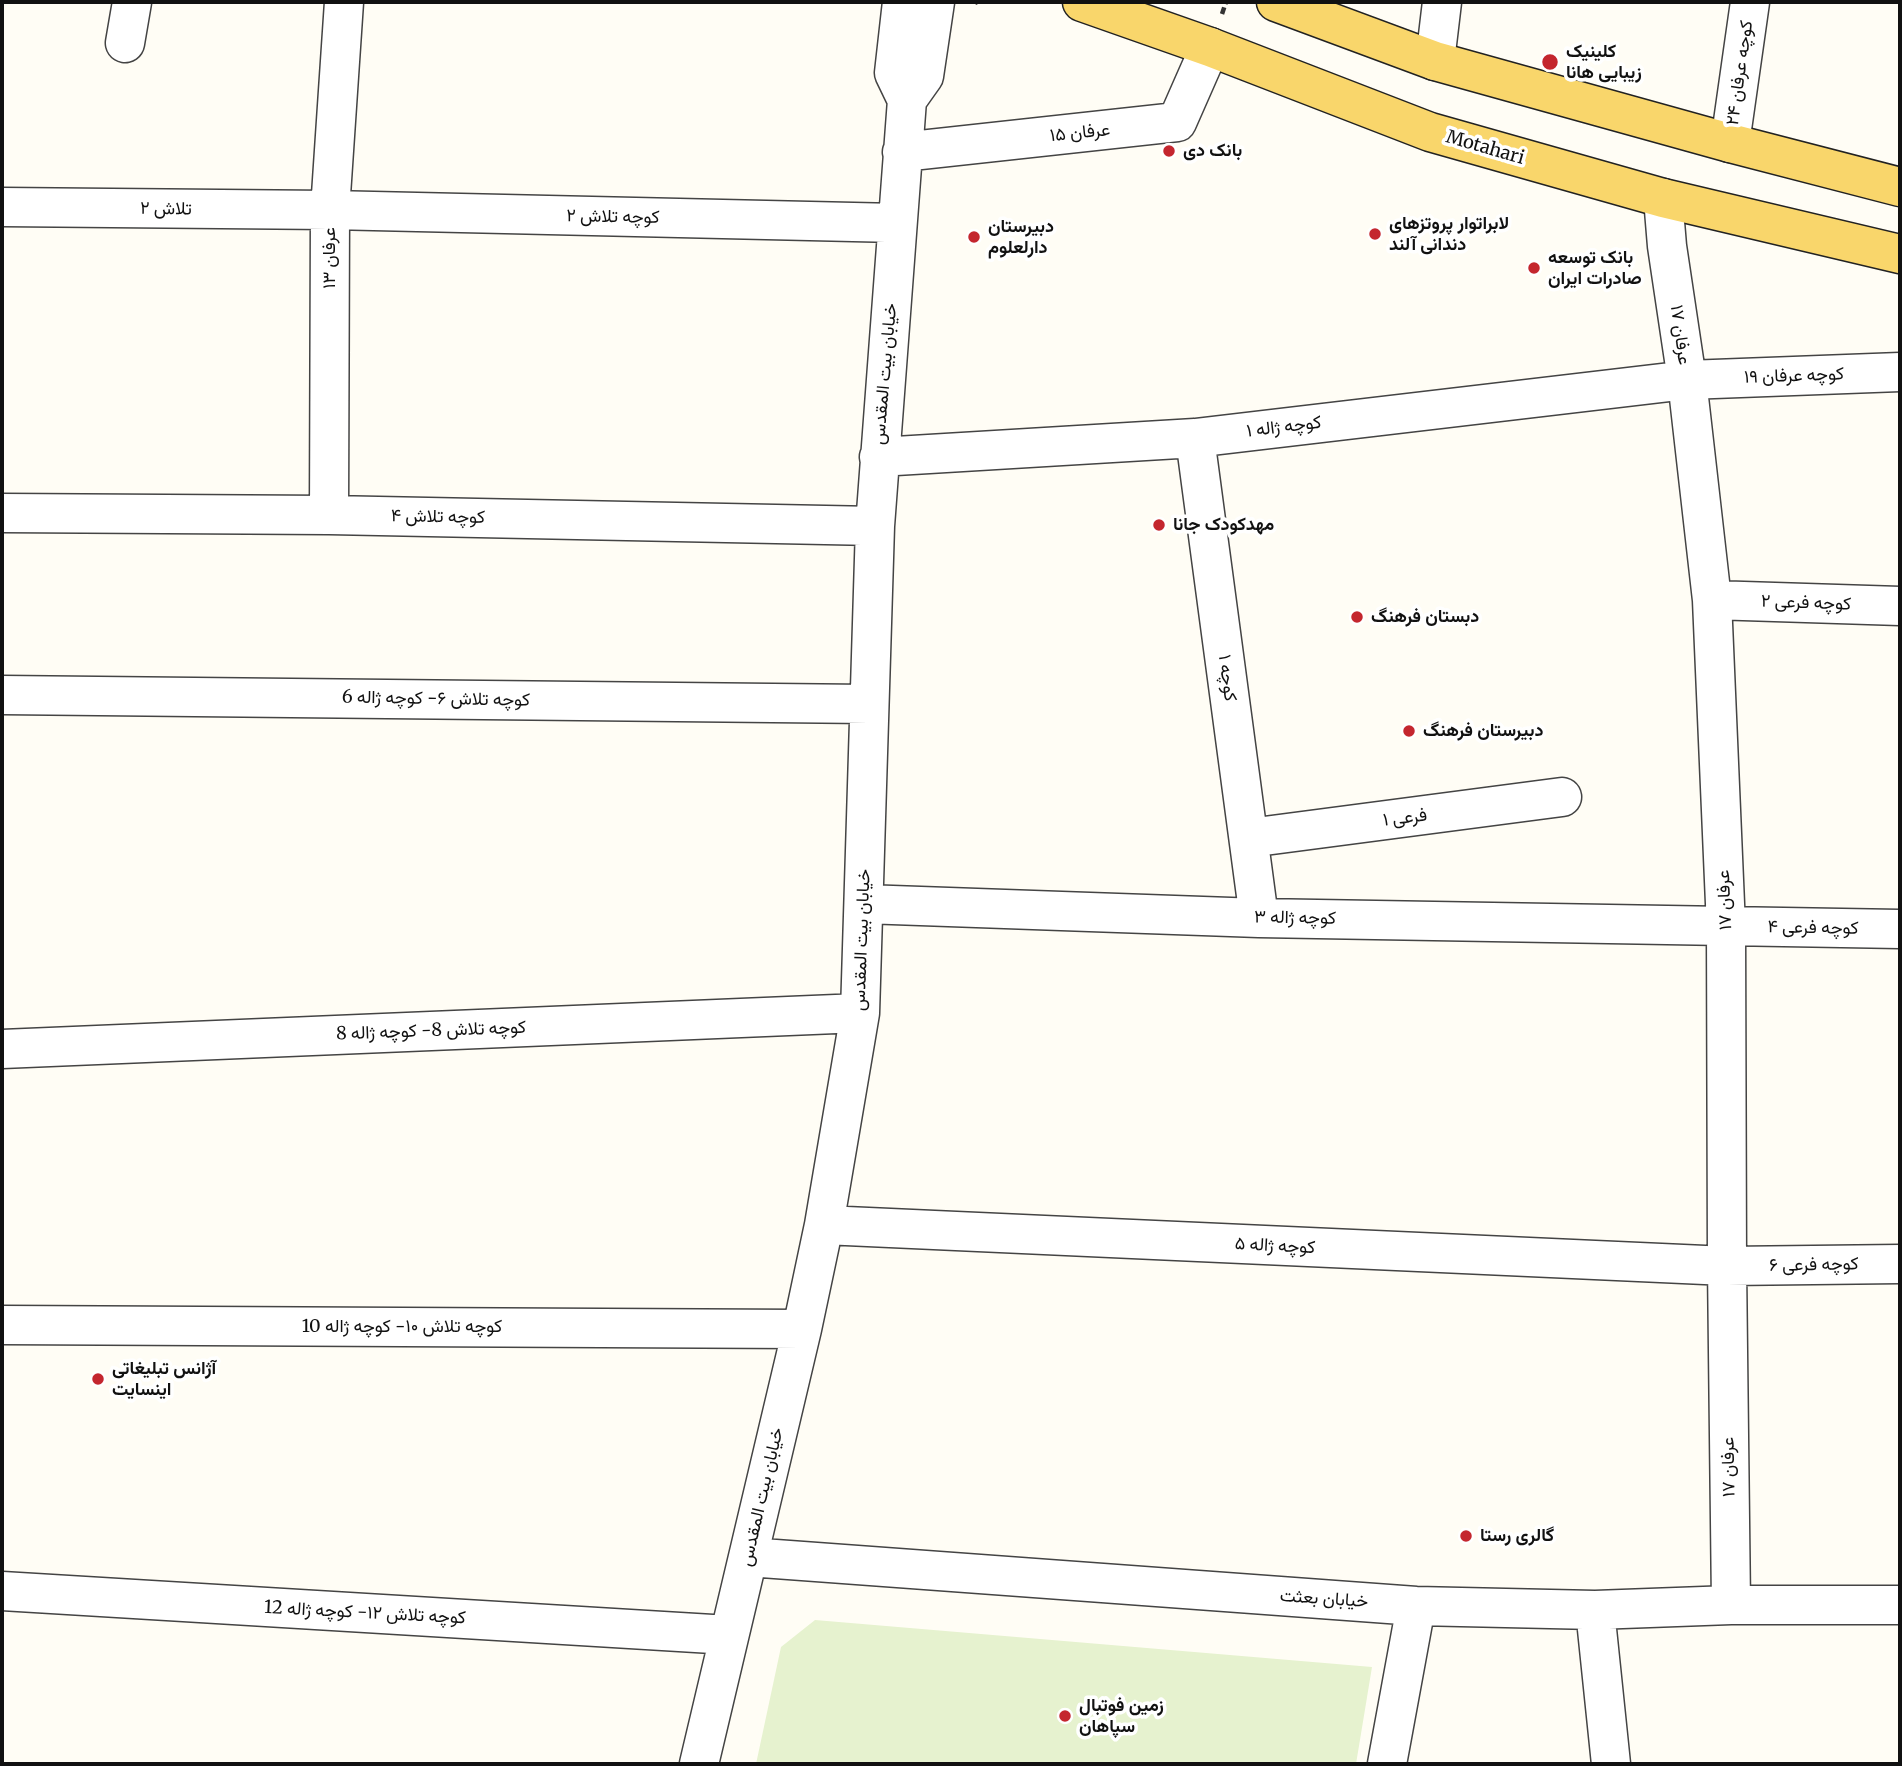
<!DOCTYPE html>
<meta charset="utf-8">
<style>
body{margin:0}
#map{position:relative;width:1902px;height:1766px;overflow:hidden;background:#fffdf5;font-family:Merriweather,serif}
canvas{display:block}
.frame{position:absolute;inset:0;border:4px solid #111;pointer-events:none}
</style>
<div id="map">
<canvas width="1902" height="1766"></canvas>
<div class="frame"></div>
</div>
<script>
const ctx = document.querySelector('canvas').getContext('2d');
ctx.lineJoin = 'round';
function fill(path, color) {
  ctx.fillStyle = color;
  ctx.fill(path, 'evenodd');
}
function toPath(rows) {
  const path = new Path2D();
  for (const r of rows) {
    path.moveTo(r[0], r[1]);
    for (let i = 2; i < r.length; i += 2) path.lineTo(r[i], r[i + 1]);
  }
  return path;
}
function stroke(path, color, width, dash) {
  ctx.strokeStyle = color;
  ctx.lineWidth = width;
  ctx.lineCap = dash ? 'butt' : 'round';
  ctx.setLineDash(dash || []);
  ctx.stroke(path);
}
function label(font, color, halo, rows, align = 'center') {
  ctx.font = font + ' Merriweather,Vazirmatn,serif';
  ctx.lineWidth = 7;
  ctx.setLineDash([]);
  ctx.textBaseline = 'middle';
  ctx.strokeStyle = halo;
  ctx.fillStyle = color;
  for (const [text, x, y, turn = 0] of rows) {
    ctx.save();
    ctx.translate(x, y);
    ctx.rotate((+turn || 0) * Math.PI / 180);
    ctx.textAlign = isNaN(turn) ? turn : align;
    if (halo) ctx.strokeText(text, 0, 0);
    ctx.fillText(text, 0, 0);
    ctx.restore();
  }
}
fill(toPath([
 [815,1620,1372,1667,1356,1764,756,1764,781,1647]
]), '#e6f2cf');
const minor = toPath([
 [125,43,132,2],
 [1435,61,1442,2],
 [907,100,924,76,935,2],
 [1730,143,1750,2],
 [902,152,1177,122,1210,47],
 [1663,198,1667,246,1687,380,1712,600,1726,927,1727,1266,1731,1605],
 [2,207,330,210,897,223],
 [1195,438,1259,918],
 [879,457,1195,438,1687,380,1900,372],
 [2,513,329,515,875,526],
 [329,515,330,210,344,2],
 [1712,600,1900,606],
 [2,695,869,704],
 [1249,838,1562,797],
 [864,904,1259,918,1900,929],
 [2,1049,860,1013],
 [824,1225,1727,1266,1900,1264],
 [2,1325,802,1329],
 [748,1557,1416,1606,1595,1610,1731,1605,1900,1605],
 [2,1591,729,1635],
 [1595,1610,1611,1764],
 [699,1764,802,1329,824,1225,860,1013,875,526,907,100,894,73,902,2],
 [1387,1764,1416,1606]
]);
const major = toPath([
 [1082,2,1210,47,1430,132,1663,198,1900,254],
 [1276,2,1435,61,1730,143,1900,187]
]);
stroke(minor, '#444', 41);
stroke(major, '#222', 41);
stroke(toPath([
 [975,4,976,2],
 [1222,14,1226,2]
]), '#333', 4.5, [7, 3.5]);
stroke(minor, '#fff', 38);
stroke(major, '#f9d66b', 38);
for (const [x, y, r, color] of [
 [1550,62,9,"#c4262e"],
 [1169,151,7,"#c4262e"],
 [1375,234,7,"#c4262e"],
 [974,237,7,"#c4262e"],
 [1534,268,7,"#c4262e"],
 [1159,525,7,"#c4262e"],
 [1357,617,7,"#c4262e"],
 [1409,731,7,"#c4262e"],
 [98,1379,7,"#c4262e"],
 [1466,1536,7,"#c4262e"],
 [1065,1716,7,"#c4262e"]
]) {
  const dot = new Path2D();
  dot.arc(x, y, r, 0, 2 * Math.PI);
  ctx.fillStyle = color;
  ctx.fill(dot);
  stroke(dot, '#fff', 2.5);
}
label('bold 18px', '#111', '#fff', [
 ["کلینیک",1566,52],
 ["زیبایی هانا",1566,73],
 ["بانک دی",1183,151],
 ["لابراتوار پروتزهای",1389,224],
 ["دندانی آلند",1389,245],
 ["دبیرستان",988,227],
 ["دارلعلوم",988,248],
 ["بانک توسعه",1548,258],
 ["صادرات ایران",1548,279],
 ["مهدکودک جانا",1173,525],
 ["دبستان فرهنگ",1371,617],
 ["دبیرستان فرهنگ",1423,731],
 ["آژانس تبلیغاتی",112,1369],
 ["اینسایت",112,1390],
 ["گالری رستا",1480,1536],
 ["زمین فوتبال",1079,1706],
 ["سپاهان",1079,1727]
], 'left');
label('18px', '#111', '#fff', [
 ["کوچه عرفان ۲۴",1740,73,-82],
 ["عرفان ۱۵",1080,133,-6],
 ["Motahari",1485,148,16],
 ["تلاش ۲",166,209,1],
 ["کوچه تلاش ۲",613,217,1],
 ["عرفان ۱۳",330,258,-90],
 ["عرفان ۱۷",1680,335,82],
 ["خیابان بیت المقدس",885,374,-85],
 ["کوچه عرفان ۱۹",1794,376,-2],
 ["کوچه ژاله ۱",1284,427,-7],
 ["کوچه تلاش ۴",438,517,1],
 ["کوچه فرعی ۲",1806,603,2],
 ["کوچه ۱",1227,678,82],
 ["کوچه تلاش ۶- کوچه ژاله 6",436,699,1],
 ["فرعی ۱",1405,818,-7],
 ["عرفان ۱۷",1725,900,-92],
 ["کوچه ژاله ۳",1295,918,1],
 ["کوچه فرعی ۴",1813,928,1],
 ["خیابان بیت المقدس",862,940,-88],
 ["کوچه تلاش 8- کوچه ژاله 8",431,1031,-2],
 ["کوچه ژاله ۵",1275,1246,3],
 ["کوچه فرعی ۶",1814,1265,-1],
 ["کوچه تلاش ۱۰- کوچه ژاله 10",402,1327],
 ["عرفان ۱۷",1729,1467,-91],
 ["خیابان بیت المقدس",762,1497,-77],
 ["خیابان بعثت",1324,1599,4],
 ["کوچه تلاش ۱۲- کوچه ژاله 12",365,1613,3]
]);
</script>
